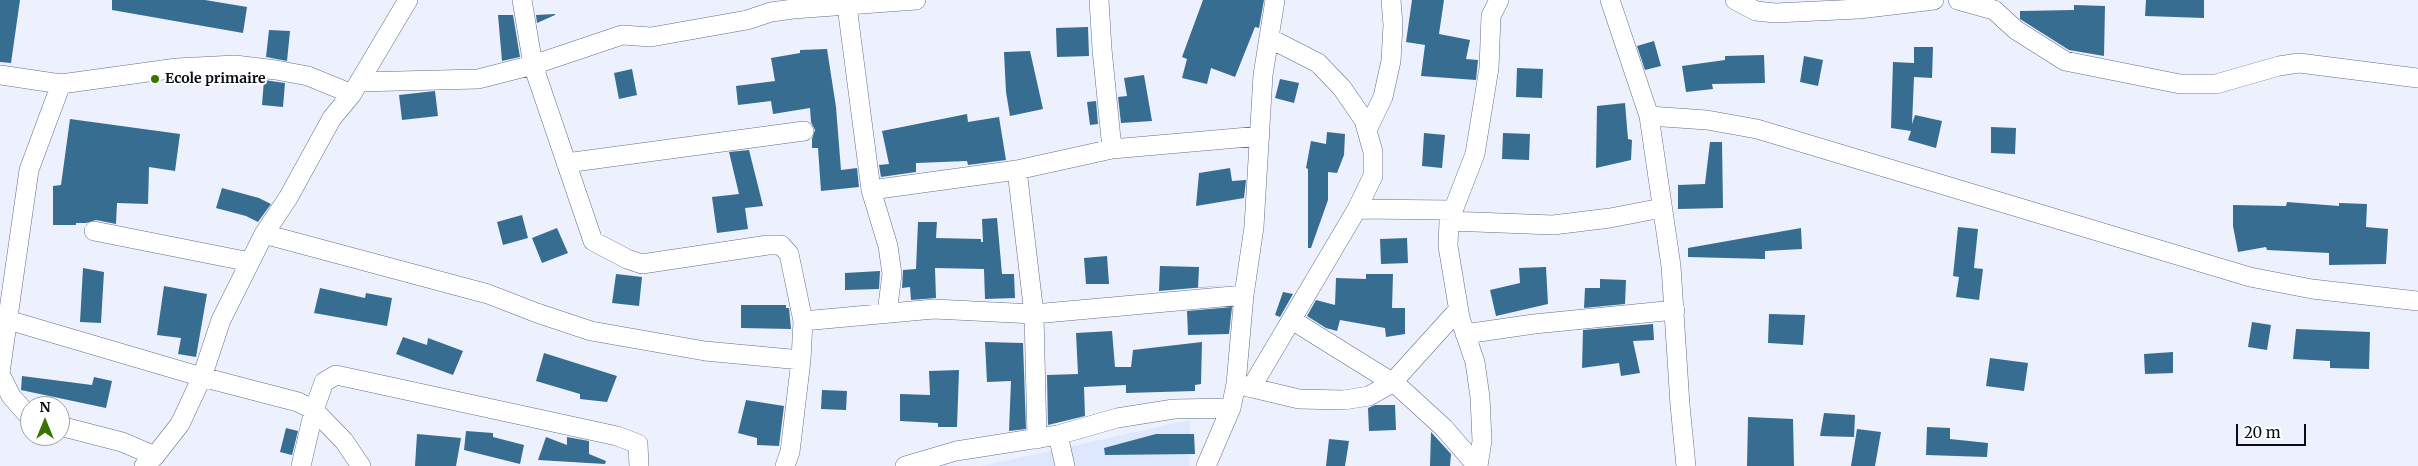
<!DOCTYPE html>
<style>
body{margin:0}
#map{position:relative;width:2418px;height:466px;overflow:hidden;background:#ecf1fd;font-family:Merriweather,serif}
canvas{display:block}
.north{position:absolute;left:20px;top:396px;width:50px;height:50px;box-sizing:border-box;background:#fff;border:1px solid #9c9ea1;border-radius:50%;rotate:0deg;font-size:14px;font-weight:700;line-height:20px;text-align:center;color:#080c15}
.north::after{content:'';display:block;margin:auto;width:18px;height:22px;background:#3b7300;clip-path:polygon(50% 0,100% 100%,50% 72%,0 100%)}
.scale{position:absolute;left:2236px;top:424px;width:70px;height:22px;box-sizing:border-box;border:2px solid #080c15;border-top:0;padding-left:6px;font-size:15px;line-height:18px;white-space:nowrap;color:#080c15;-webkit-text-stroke:4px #fff;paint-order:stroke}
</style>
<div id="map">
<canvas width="2418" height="466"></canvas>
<div class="north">N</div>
<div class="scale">20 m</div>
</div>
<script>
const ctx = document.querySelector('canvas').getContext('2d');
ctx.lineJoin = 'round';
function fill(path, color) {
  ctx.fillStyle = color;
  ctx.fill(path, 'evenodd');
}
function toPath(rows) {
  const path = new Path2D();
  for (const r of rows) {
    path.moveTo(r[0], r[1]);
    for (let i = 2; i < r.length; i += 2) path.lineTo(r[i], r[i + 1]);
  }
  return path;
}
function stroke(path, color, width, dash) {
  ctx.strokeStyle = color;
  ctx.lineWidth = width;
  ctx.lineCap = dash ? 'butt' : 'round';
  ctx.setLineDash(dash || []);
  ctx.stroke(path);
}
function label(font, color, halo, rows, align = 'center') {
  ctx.font = font + ' Merriweather,serif';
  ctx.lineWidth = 4;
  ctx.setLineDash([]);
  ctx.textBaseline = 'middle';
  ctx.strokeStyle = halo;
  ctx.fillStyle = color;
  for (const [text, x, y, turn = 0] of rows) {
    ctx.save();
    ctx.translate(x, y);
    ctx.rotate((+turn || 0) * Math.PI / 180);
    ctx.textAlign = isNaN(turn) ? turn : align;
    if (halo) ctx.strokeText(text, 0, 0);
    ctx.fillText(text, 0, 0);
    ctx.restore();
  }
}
fill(toPath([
 [1190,420,1189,466,982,466]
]), '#dde7fd');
fill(toPath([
 [0,0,20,0,11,63,0,62],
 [112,0,205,0,247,7,243,33,112,10],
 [1203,0,1264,0,1259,28,1255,27,1235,77,1211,68,1207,84,1182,78,1187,59,1182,57],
 [1412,0,1444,0,1439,34,1470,40,1466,59,1478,60,1476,80,1421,76,1425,45,1406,42],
 [2146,0,2204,0,2204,18,2145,16],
 [2074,5,2105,6,2104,56,2069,50,2020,19,2020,11,2074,10],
 [498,15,513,15,520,57,502,61],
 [536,15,555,14,555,15,537,23],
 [1088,27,1089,56,1057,57,1056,28],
 [269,30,290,31,287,61,266,57],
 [1654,41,1661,66,1645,70,1637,46],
 [1914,47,1933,47,1932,78,1914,77,1912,124,1915,115,1942,121,1936,148,1908,140,1911,131,1891,128,1893,62,1914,63],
 [827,49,836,107,841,170,857,168,859,187,821,191,818,148,812,148,812,139,815,130,811,122,810,108,773,114,771,101,738,105,736,86,775,81,771,58,800,53,800,50],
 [1030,51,1043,109,1010,116,1006,92,1004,52],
 [1764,55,1765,83,1712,84,1713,89,1686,92,1682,66,1725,60,1725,56],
 [1804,56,1823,60,1818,86,1800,82],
 [1517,68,1543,69,1542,98,1516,97],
 [632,69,637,95,619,99,614,73],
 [1144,75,1152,121,1121,123,1118,97,1127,96,1124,78],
 [1280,79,1299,83,1294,103,1275,98],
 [264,80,285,83,283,107,262,105],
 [435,91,438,116,402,120,399,95],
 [1096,101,1098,124,1090,125,1087,102],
 [1625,103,1628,139,1632,140,1631,160,1596,168,1597,106],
 [967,114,968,122,999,117,1006,160,968,165,967,161,916,163,916,172,881,177,879,165,889,164,882,131],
 [70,119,180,134,175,171,149,167,148,204,117,203,116,224,96,220,86,223,76,223,76,225,53,225,53,186,61,185],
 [1991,127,2016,128,2015,154,1991,153],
 [1327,132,1345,134,1344,155,1337,173,1328,172,1328,200,1311,248,1308,248,1308,169,1306,168,1311,141,1326,144],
 [1424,133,1445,135,1442,168,1422,166],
 [1503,133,1530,134,1529,160,1502,159],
 [1710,142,1722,142,1723,208,1678,209,1678,185,1705,184],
 [749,150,763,206,745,208,748,229,717,233,712,197,739,194,729,152],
 [1230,168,1232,181,1246,180,1244,198,1196,206,1199,173],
 [222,188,259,198,271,204,258,222,246,216,216,208],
 [2287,202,2339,206,2339,203,2367,204,2366,227,2388,229,2386,264,2329,265,2329,253,2267,250,2266,247,2238,252,2233,226,2233,205,2286,206],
 [522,215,528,238,503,245,497,222],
 [997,218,1002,274,1014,274,1015,298,985,299,984,269,935,268,936,298,911,300,910,287,902,288,903,270,916,269,918,222,937,222,936,238,981,239,981,242,983,242,982,219],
 [1958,227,1978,229,1974,268,1983,269,1979,300,1956,297,1959,277,1953,276],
 [557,228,568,253,542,263,532,238],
 [1801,228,1802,249,1765,251,1765,259,1688,257,1688,248],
 [1407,238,1408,263,1381,264,1380,239],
 [1107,256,1109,284,1086,284,1084,258],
 [1160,266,1199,267,1198,288,1229,285,1159,291],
 [1546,267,1548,304,1496,316,1490,290,1520,283,1519,268],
 [83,268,104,272,101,323,80,322],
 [880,271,879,289,845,290,845,273],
 [616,274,642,277,639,306,612,303],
 [1366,274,1393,274,1392,308,1405,308,1405,334,1386,337,1385,328,1340,320,1337,331,1326,328,1307,316,1316,300,1335,305,1336,278,1366,279],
 [1600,279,1626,280,1625,304,1584,308,1585,288,1600,288],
 [164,286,207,294,196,357,178,354,181,338,157,335],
 [320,288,365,298,366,293,392,298,387,326,314,313],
 [1283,292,1293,294,1280,317,1275,315],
 [741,305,786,305,786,308,789,308,791,329,741,328],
 [1232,307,1229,334,1188,335,1187,311],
 [1769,314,1805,315,1803,345,1768,343],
 [2252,322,2271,325,2267,350,2248,347],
 [1653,324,1654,340,1633,341,1640,373,1621,376,1619,363,1582,368,1583,330],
 [2296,329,2370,332,2369,369,2330,368,2330,361,2293,359],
 [1112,331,1115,367,1131,367,1133,350,1202,342,1201,384,1195,385,1195,391,1126,393,1126,385,1084,387,1085,416,1048,425,1047,375,1078,374,1076,333],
 [403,337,427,345,428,338,463,351,453,375,396,354],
 [985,342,1023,343,1026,429,1009,431,1011,381,987,382],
 [2173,352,2173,373,2145,374,2144,354],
 [544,353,617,376,607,402,580,399,580,394,536,381],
 [1990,358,2028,363,2024,391,1986,386],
 [959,370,957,427,938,427,938,423,900,421,900,394,930,395,929,371],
 [22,376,92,385,94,377,112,381,106,408,21,390],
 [822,390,847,391,846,410,821,409],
 [746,400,784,406,779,446,757,445,757,438,738,433],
 [1375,405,1395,405,1396,430,1369,431,1368,408],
 [1824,413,1855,415,1854,437,1820,436],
 [1748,417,1793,419,1794,466,1747,466],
 [1927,427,1950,428,1950,439,1988,443,1987,457,1926,455],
 [286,428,298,431,292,455,280,452],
 [1857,429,1881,432,1875,466,1851,466],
 [466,431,493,433,493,437,524,445,520,464,464,450],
 [1431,432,1451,454,1450,466,1430,466],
 [417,434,461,438,456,466,415,466],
 [1156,434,1194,434,1195,454,1105,455,1104,448],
 [546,437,567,445,567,437,589,441,589,454,606,461,605,464,538,460],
 [1329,439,1349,441,1345,466,1326,466]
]), '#376d91');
const minor = toPath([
 [522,0,533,65,593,241,627,259,642,264,768,245,781,245,789,254,803,321,801,360,790,452,785,466],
 [1099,0,1102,49,1112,149],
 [1610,0,1649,116,1671,266,1680,405,1686,466],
 [1735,0,1756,11,1775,13,1859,9,1934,0],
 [1958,0,1994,10,2016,30,2065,61,2180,84,2216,84,2279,66,2299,63,2418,78],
 [847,6,871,190,888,246,892,274,887,313],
 [0,75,61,84,177,68,235,65,276,70,308,76,352,94],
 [359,82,478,79,533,65,622,35,651,37,747,20,771,12,793,9,916,0],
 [1649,116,1707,120,1757,129,2250,277,2312,289,2418,301],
 [1367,130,1383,97,1391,61,1393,25,1391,0],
 [566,163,804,131],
 [1017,170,1034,314,1037,439],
 [871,190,1017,170,1112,149,1260,136],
 [1357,209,1453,210],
 [1449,221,1553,225,1610,218,1662,208],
 [94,231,250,262],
 [264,234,488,294,537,313,591,331,705,351,801,360],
 [0,320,8,320,202,377,298,402,314,410,344,441,361,466],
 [1292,320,1398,386,1444,428,1477,466],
 [803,321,934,309,1034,314,1244,295],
 [1465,334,1534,324,1675,310],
 [0,373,29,170,61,84],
 [0,374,11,396,26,413,30,415],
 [1240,385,1299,399,1344,400,1369,396,1392,383,1458,310],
 [1251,388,1357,209,1373,176,1373,152,1364,120,1342,88,1318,63,1269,38],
 [60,426,122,442,155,456],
 [1058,435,1065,466],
 [144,466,155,456,180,424,202,377,221,320,264,234,288,198,332,118,352,94,408,0],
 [301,466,314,410,324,382,336,375,617,436,638,444,639,466],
 [905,466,956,451,1058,435,1117,418,1174,409,1231,408],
 [1206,466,1231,408,1236,384,1244,295,1254,227,1263,75,1275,0],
 [1478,466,1482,441,1480,397,1475,362,1460,318,1448,246,1449,221,1475,154,1489,68,1491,16,1499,0]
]);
stroke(minor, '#646f88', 20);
stroke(minor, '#fff', 19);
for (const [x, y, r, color] of [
 [155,79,5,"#3b7300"]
]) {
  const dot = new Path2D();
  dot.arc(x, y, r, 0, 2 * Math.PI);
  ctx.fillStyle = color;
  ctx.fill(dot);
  stroke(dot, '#fff', 2);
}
label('bold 14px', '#080c15', '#fff', [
 ["Ecole primaire",165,79]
], 'left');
</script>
